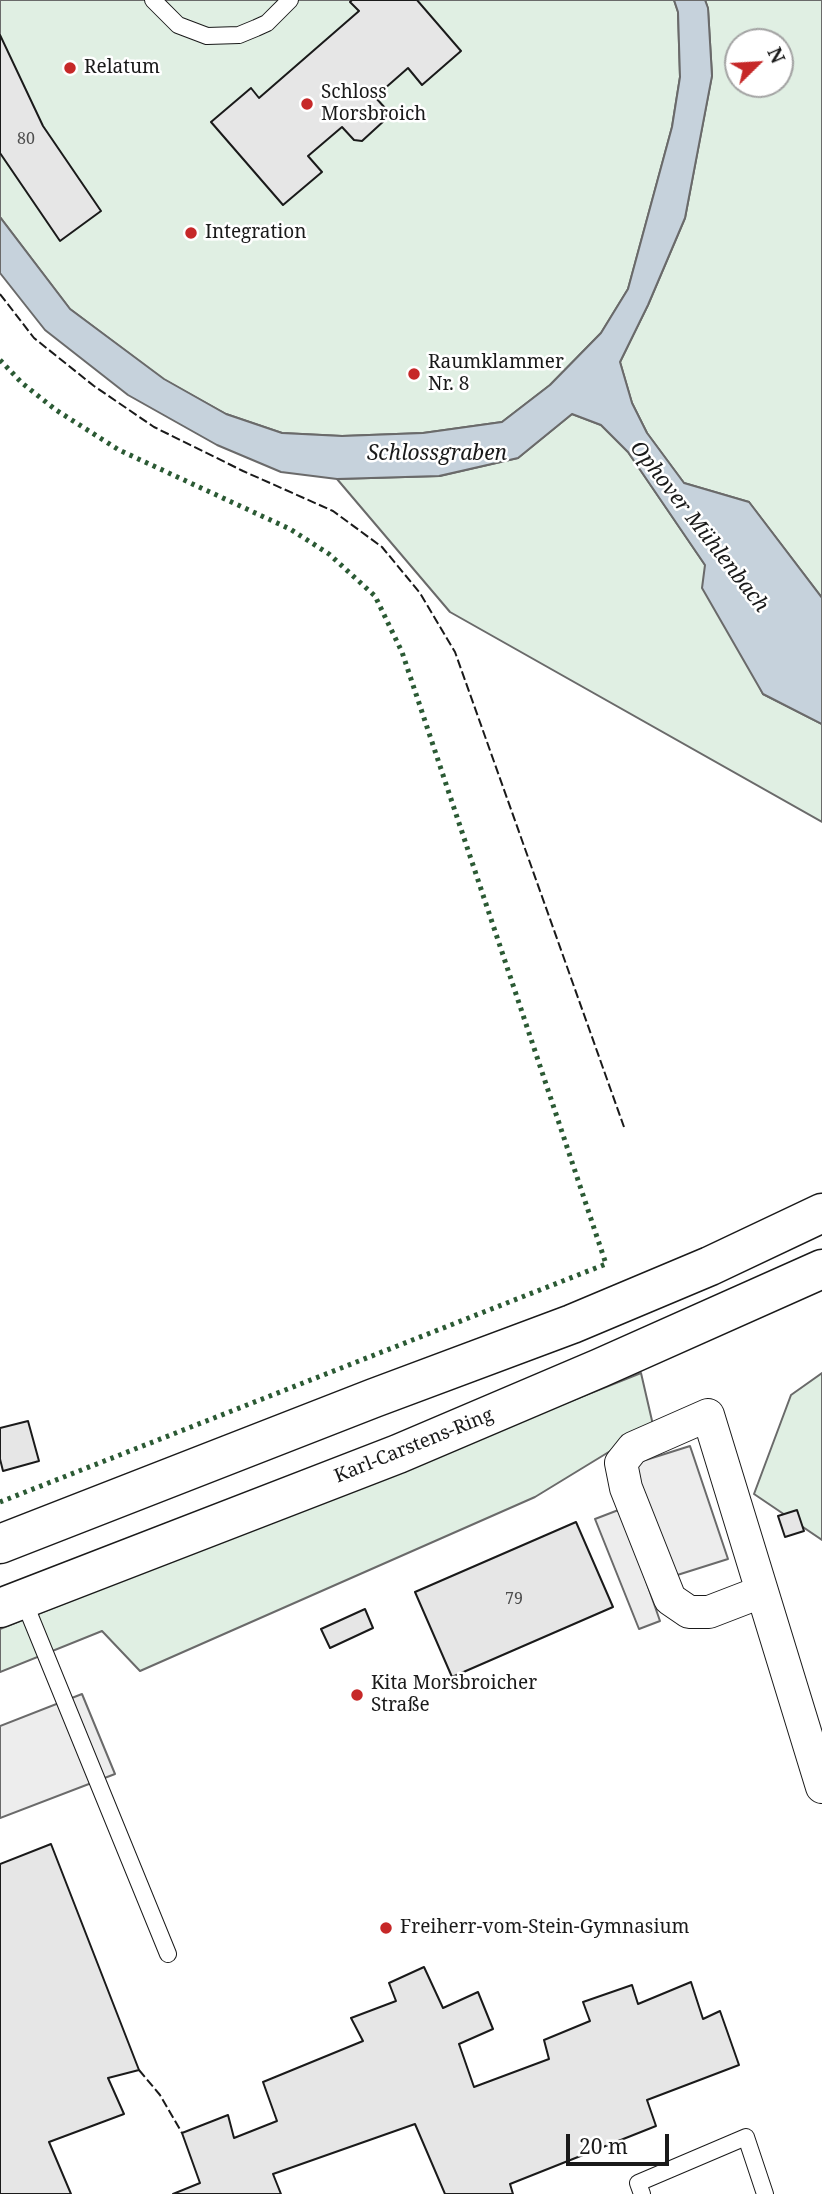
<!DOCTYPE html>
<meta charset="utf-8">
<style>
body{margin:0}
#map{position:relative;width:822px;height:2194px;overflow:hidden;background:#fff;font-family:"Noto Serif",serif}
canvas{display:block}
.north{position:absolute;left:724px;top:28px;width:70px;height:70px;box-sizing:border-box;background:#fff;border:2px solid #a3a3a3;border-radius:50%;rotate:66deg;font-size:19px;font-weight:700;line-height:28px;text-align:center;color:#1a1a1a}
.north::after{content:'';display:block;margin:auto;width:24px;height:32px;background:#c62828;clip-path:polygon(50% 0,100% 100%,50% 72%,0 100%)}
.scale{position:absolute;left:566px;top:2134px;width:103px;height:32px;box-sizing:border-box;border:4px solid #1a1a1a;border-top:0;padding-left:9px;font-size:21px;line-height:24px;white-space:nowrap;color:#1a1a1a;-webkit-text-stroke:5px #fff;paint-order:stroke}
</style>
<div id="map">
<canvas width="822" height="2194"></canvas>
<div class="north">N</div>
<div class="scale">20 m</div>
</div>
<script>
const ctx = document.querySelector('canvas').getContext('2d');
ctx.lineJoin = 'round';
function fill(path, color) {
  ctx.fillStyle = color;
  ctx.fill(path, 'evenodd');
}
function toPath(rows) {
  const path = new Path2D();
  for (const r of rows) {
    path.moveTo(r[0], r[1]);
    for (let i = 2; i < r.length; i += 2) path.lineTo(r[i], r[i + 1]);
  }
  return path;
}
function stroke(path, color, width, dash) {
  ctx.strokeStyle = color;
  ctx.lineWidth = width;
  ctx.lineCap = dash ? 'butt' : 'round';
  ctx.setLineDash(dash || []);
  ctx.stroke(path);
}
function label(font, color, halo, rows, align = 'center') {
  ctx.font = font + ' "Noto Serif",serif';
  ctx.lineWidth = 5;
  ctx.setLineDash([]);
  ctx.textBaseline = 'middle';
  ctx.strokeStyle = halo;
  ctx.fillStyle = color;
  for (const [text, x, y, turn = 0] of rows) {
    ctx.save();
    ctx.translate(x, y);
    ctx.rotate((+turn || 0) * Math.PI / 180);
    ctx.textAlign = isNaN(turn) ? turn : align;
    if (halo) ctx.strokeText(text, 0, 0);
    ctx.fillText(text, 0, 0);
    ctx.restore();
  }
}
const green = toPath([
 [0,0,674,0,678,12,680,77,672,127,628,289,601,333,550,385,502,422,423,433,342,436,282,433,226,414,163,379,70,309,0,217,0,0],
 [705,0,822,0,822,598,749,502,684,483,647,433,632,403,620,362,648,305,685,218,712,75,708,9,705,0],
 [738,42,780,42,780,84,738,84,738,42],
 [572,414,601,425,628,452,705,565,763,694,822,724,822,822,450,612,337,479,440,476,518,458,572,414],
 [641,1373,653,1425,535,1497,140,1671,102,1631,0,1672,0,1629,641,1373],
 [822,1373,822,1540,754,1494,791,1395,822,1373]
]);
fill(green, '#e0efe3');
stroke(green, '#6a6a6a', 2);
const parking = toPath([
 [690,1446,728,1559,671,1577,633,1464,690,1446],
 [621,1509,660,1621,639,1629,595,1519,621,1509],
 [82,1694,115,1774,0,1818,0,1726,82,1694]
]);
fill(parking, '#ededed');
stroke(parking, '#6a6a6a', 2);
const water = toPath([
 [674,0,705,0,708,8,712,76,685,218,648,305,620,362,632,403,647,433,684,483,749,502,822,598,822,724,763,694,702,588,705,565,628,452,601,425,572,414,518,458,439,476,337,479,281,472,217,445,128,395,45,330,0,273,0,217,70,309,164,379,226,414,282,433,342,436,423,433,502,422,550,385,601,333,628,289,672,127,680,77,678,12,674,0]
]);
fill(water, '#c6d2dc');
stroke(water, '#6a6a6a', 2);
const building = toPath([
 [352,0,417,0,461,51,422,85,408,68,375,97,386,109,386,119,362,141,354,140,342,127,308,156,322,172,283,205,211,122,251,88,259,98,359,11,350,2,352,0],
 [0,35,43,126,101,211,60,241,0,153,0,35],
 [28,1421,39,1461,3,1471,0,1459,0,1428,28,1421],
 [797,1510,804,1531,785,1537,778,1516,797,1510],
 [576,1522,613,1607,452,1677,415,1592,576,1522],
 [365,1609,373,1628,330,1648,321,1629,365,1609],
 [51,1844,139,2070,108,2078,124,2114,49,2142,71,2194,0,2194,0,1864,51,1844],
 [424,1967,443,2008,478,1992,493,2029,459,2044,474,2087,549,2059,544,2040,590,2021,583,2002,632,1985,638,2004,691,1982,703,2019,720,2011,739,2065,647,2100,656,2126,510,2184,513,2194,445,2194,415,2124,273,2174,281,2194,173,2194,200,2183,182,2133,228,2115,234,2138,277,2121,263,2082,363,2041,351,2018,396,2001,389,1983,424,1967]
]);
fill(building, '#e6e6e6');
stroke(building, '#1a1a1a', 2);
const service = toPath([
 [153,0,178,25,207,36,239,35,256,28,267,23,290,0],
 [23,1599,168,1954],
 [642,2194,638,2183,746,2137,765,2194]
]);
const minor = toPath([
 [761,1592,709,1612,689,1612,670,1599,626,1488,621,1463,633,1448,708,1415,822,1787]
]);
const primary = toPath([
 [0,1544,374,1398,572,1324,710,1266,822,1213],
 [0,1608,398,1454,600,1368,822,1269]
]);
stroke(service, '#1a1a1a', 18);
stroke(minor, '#1a1a1a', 34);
stroke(primary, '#1a1a1a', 41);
stroke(service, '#fff', 16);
stroke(minor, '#fff', 32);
stroke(primary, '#fff', 38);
stroke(toPath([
 [0,360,22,383,56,410,119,450,290,529,329,554,375,596,402,652,606,1264,0,1502]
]), '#2b5a34', 5, [3.5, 5]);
stroke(toPath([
 [0,294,34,338,94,386,154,427,243,471,333,511,382,547,420,593,455,652,624,1127],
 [139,2070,160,2095,182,2133]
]), '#1a1a1a', 2, [9, 3.5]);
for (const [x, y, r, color] of [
 [70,68,7,"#c62828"],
 [307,104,7,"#c62828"],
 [191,233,7,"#c62828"],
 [414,374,7,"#c62828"],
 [357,1695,7,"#c62828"],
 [386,1928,7,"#c62828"]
]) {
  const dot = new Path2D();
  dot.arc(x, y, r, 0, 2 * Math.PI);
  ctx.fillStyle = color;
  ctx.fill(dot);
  stroke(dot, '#fff', 2.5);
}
label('16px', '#4d4d4d', null, [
 ["80",26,139],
 ["79",514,1599]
]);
label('19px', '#1a1a1a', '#fff', [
 ["Relatum",84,68],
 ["Schloss",321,93],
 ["Morsbroich",321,115],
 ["Integration",205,233],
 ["Raumklammer",428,363],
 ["Nr. 8",428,385],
 ["Kita Morsbroicher",371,1684],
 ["Straße",371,1706],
 ["Freiherr-vom-Stein-Gymnasium",400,1928]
], 'left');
label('19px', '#1a1a1a', '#fff', [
 ["Karl-Carstens-Ring",414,1446,-22]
]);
label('italic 21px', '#1a1a1a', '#fff', [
 ["Schlossgraben",437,454],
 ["Ophover Mühlenbach",699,527,52]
]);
</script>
